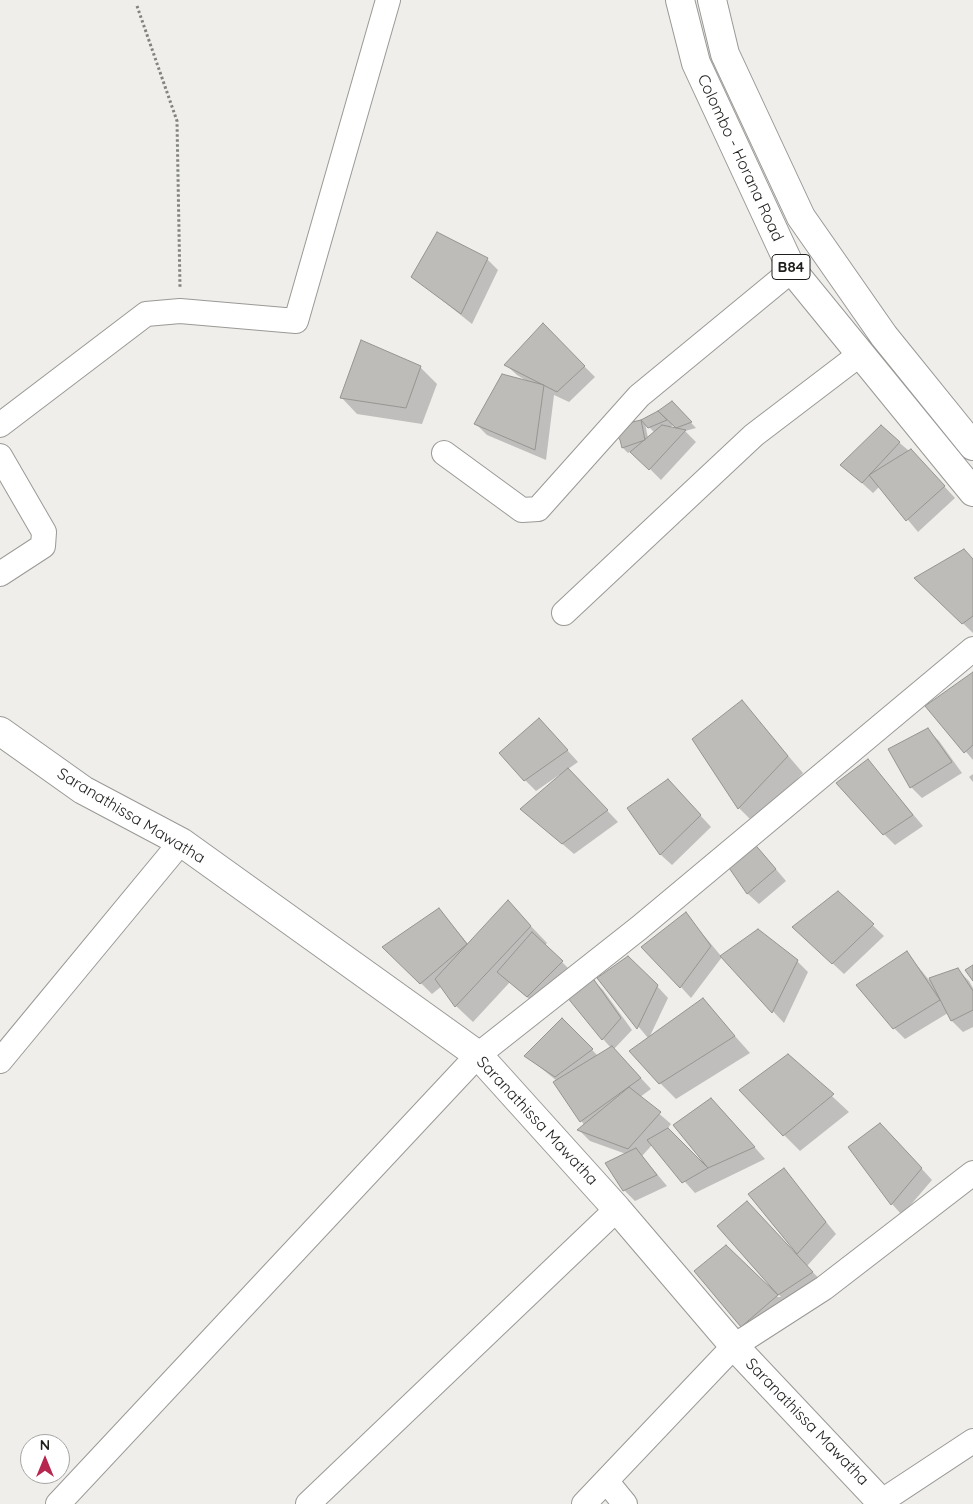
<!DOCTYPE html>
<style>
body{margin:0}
#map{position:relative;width:973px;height:1504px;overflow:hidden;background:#efeeeb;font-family:Quicksand,sans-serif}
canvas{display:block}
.north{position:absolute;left:20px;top:1434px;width:50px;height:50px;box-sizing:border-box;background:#fff;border:1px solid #a5a5a4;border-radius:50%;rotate:0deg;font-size:14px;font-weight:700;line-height:20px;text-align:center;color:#1e1e1c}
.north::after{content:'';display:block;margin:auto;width:18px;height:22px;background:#b7264e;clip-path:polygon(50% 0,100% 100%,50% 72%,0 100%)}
</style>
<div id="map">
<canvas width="973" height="1504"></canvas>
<div class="north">N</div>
</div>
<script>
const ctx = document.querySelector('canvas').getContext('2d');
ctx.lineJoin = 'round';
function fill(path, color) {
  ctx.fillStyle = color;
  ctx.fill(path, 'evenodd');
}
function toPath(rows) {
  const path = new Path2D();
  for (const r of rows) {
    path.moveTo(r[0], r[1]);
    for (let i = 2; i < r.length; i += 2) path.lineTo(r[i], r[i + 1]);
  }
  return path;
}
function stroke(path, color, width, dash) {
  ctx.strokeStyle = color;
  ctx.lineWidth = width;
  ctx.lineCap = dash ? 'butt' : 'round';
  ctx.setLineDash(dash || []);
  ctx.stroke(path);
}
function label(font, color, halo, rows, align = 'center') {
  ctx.font = font + ' Quicksand,sans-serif';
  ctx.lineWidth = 5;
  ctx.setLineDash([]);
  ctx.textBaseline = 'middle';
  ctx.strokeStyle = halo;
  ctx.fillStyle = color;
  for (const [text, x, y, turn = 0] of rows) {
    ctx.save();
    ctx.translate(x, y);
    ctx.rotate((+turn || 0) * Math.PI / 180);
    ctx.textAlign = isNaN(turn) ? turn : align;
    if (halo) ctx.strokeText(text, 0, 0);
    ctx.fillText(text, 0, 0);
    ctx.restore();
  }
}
fill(toPath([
 [487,259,498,270,472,324,413,277],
 [543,325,595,377,569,402,554,395,546,460,487,435,476,424,527,381,517,375,506,365],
 [362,342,421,368,437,384,422,424,357,414,341,397],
 [672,403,696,428,685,431,696,442,661,480,632,451,628,453,623,448,621,439,613,428,642,421],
 [645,423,655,433,648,438],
 [674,425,680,430,667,428],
 [881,427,922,462,955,498,918,532,880,486,873,493,842,465],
 [973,560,973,633,916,578],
 [973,673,973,760,927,706],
 [742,702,803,773,755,824,739,808],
 [928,730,939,741,962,773,922,798,911,787,890,750],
 [550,731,578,762,568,769,618,822,574,854,522,809,561,777,559,775,536,791,525,780],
 [868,761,923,826,895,845,884,834],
 [973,774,973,782,969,777],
 [679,792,711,827,672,865,661,855,629,809],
 [763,854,786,881,759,904,748,894,727,862],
 [838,892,884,936,844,974,805,938],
 [508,902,547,943,545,945,573,973,538,1007,510,982,473,1022,456,1006,442,986,432,994,384,947,439,909,468,944],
 [686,914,721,956,797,961,808,972,784,1023,722,957,691,998,681,987],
 [907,953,929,980,958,970,969,981,973,988,973,1027,963,1032,952,1021,948,1013,905,1039,894,1028],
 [598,978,657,986,668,998,649,1038,703,1000,750,1053,676,1099,660,1083,648,1038],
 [592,979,603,990,632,1030,614,1049,651,1089,640,1097,671,1124,667,1129,705,1168,722,1110,765,1159,695,1193,652,1145,642,1156,667,1186,635,1201,624,1190,626,1154,590,1141,579,1130,584,1125,557,1081,526,1056,562,1019,598,1056,611,1048,603,1039],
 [788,1055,849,1112,800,1151,784,1135],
 [891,1135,932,1180,902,1215,892,1204,849,1147],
 [784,1170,836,1234,807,1266,828,1288,753,1337,696,1271,726,1247,778,1297,781,1297,719,1226,794,1251]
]), '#0003');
const building = toPath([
 [437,232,488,258,461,314,411,277,437,232],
 [543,323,585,366,557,392,504,365,543,323],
 [361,340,421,366,406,408,340,398,361,340],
 [502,374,544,385,535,450,474,424,502,374],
 [672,401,692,422,676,428,658,411,672,401],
 [658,411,667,420,648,428,641,420,658,411],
 [641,420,645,440,622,448,620,440,611,427,641,420],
 [662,425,686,430,649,470,630,452,662,425],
 [881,425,900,442,862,483,840,465,881,425],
 [911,449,945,486,906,521,869,475,911,449],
 [964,549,973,559,973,616,962,624,914,578,964,549],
 [973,672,973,745,964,753,925,706,973,672],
 [742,700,788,756,738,809,692,739,742,700],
 [539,718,568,750,524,781,499,753,539,718],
 [928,728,952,762,910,788,888,749,928,728],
 [868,759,913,815,883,835,836,783,868,759],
 [568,768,608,810,562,844,520,809,568,768],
 [668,779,701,815,660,855,627,808,668,779],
 [752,841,776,869,747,894,725,862,752,841],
 [838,891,874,924,832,964,792,927,838,891],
 [508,900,531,926,455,1007,435,979,508,900],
 [439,908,467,944,420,984,382,947,439,908],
 [686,912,711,946,680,988,641,947,686,912],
 [758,929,798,960,772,1013,720,956,758,929],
 [532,932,563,961,527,997,497,972,532,932],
 [907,951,940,1000,893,1029,856,985,907,951],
 [628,956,658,985,637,1029,597,978,628,956],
 [973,965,973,981,965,970,973,965],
 [958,968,973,991,973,1010,951,1021,929,978,958,968],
 [592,977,621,1018,602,1040,567,997,592,977],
 [703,998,735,1036,659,1084,629,1051,703,998],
 [562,1018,593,1049,555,1077,524,1056,562,1018],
 [612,1046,641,1078,580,1122,553,1082,612,1046],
 [788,1054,834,1094,783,1136,739,1090,788,1054],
 [629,1087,661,1112,628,1149,577,1130,629,1087],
 [711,1098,755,1147,708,1168,673,1125,711,1098],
 [880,1123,922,1168,891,1205,848,1147,880,1123],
 [668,1128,708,1168,682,1183,647,1140,668,1128],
 [636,1148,657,1175,623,1191,605,1163,636,1148],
 [784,1168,826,1222,797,1254,748,1194,784,1168],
 [747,1201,813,1272,778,1295,717,1226,747,1201],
 [726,1245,778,1295,741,1327,694,1271,726,1245]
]);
fill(building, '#bdbcb9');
stroke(building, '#959491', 1);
const minor = toPath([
 [0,425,146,314,180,311,296,321,388,0],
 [444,453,522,510,538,509,639,396,792,270],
 [0,456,44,532,43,546,0,574],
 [564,613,754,435,859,355],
 [0,1061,181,842],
 [607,1482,625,1504],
 [882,1501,973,1441],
 [58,1504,478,1055,639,928,973,649],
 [308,1504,617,1209],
 [584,1504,734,1346,824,1288,973,1173]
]);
const tertiary = toPath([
 [0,731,83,790,181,842,478,1055,617,1209,734,1346,883,1504]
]);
const primary = toPath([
 [680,0,696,63,792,270,973,492],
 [712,0,725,54,801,217,884,336,973,446]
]);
stroke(minor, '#9a9996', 26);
stroke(tertiary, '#9a9996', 30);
stroke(primary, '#9a9996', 30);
stroke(toPath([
 [137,6,177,121,180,287]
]), '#82827f', 3, [2.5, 2.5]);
stroke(minor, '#fff', 24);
stroke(tertiary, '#fff', 28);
stroke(primary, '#fff', 28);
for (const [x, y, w] of [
 [791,267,38]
]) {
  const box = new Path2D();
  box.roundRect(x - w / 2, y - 12.5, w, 25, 4);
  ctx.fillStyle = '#fff';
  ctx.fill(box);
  stroke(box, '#1e1e1c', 1);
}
label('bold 15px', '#1e1e1c', null, [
 ["B84",791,267]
]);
label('16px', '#1e1e1c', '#fff', [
 ["Colombo - Horana Road",740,158,65],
 ["Saranathissa Mawatha",131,816,31],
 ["Saranathissa Mawatha",537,1121,47],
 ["Saranathissa Mawatha",807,1422,46]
]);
</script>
